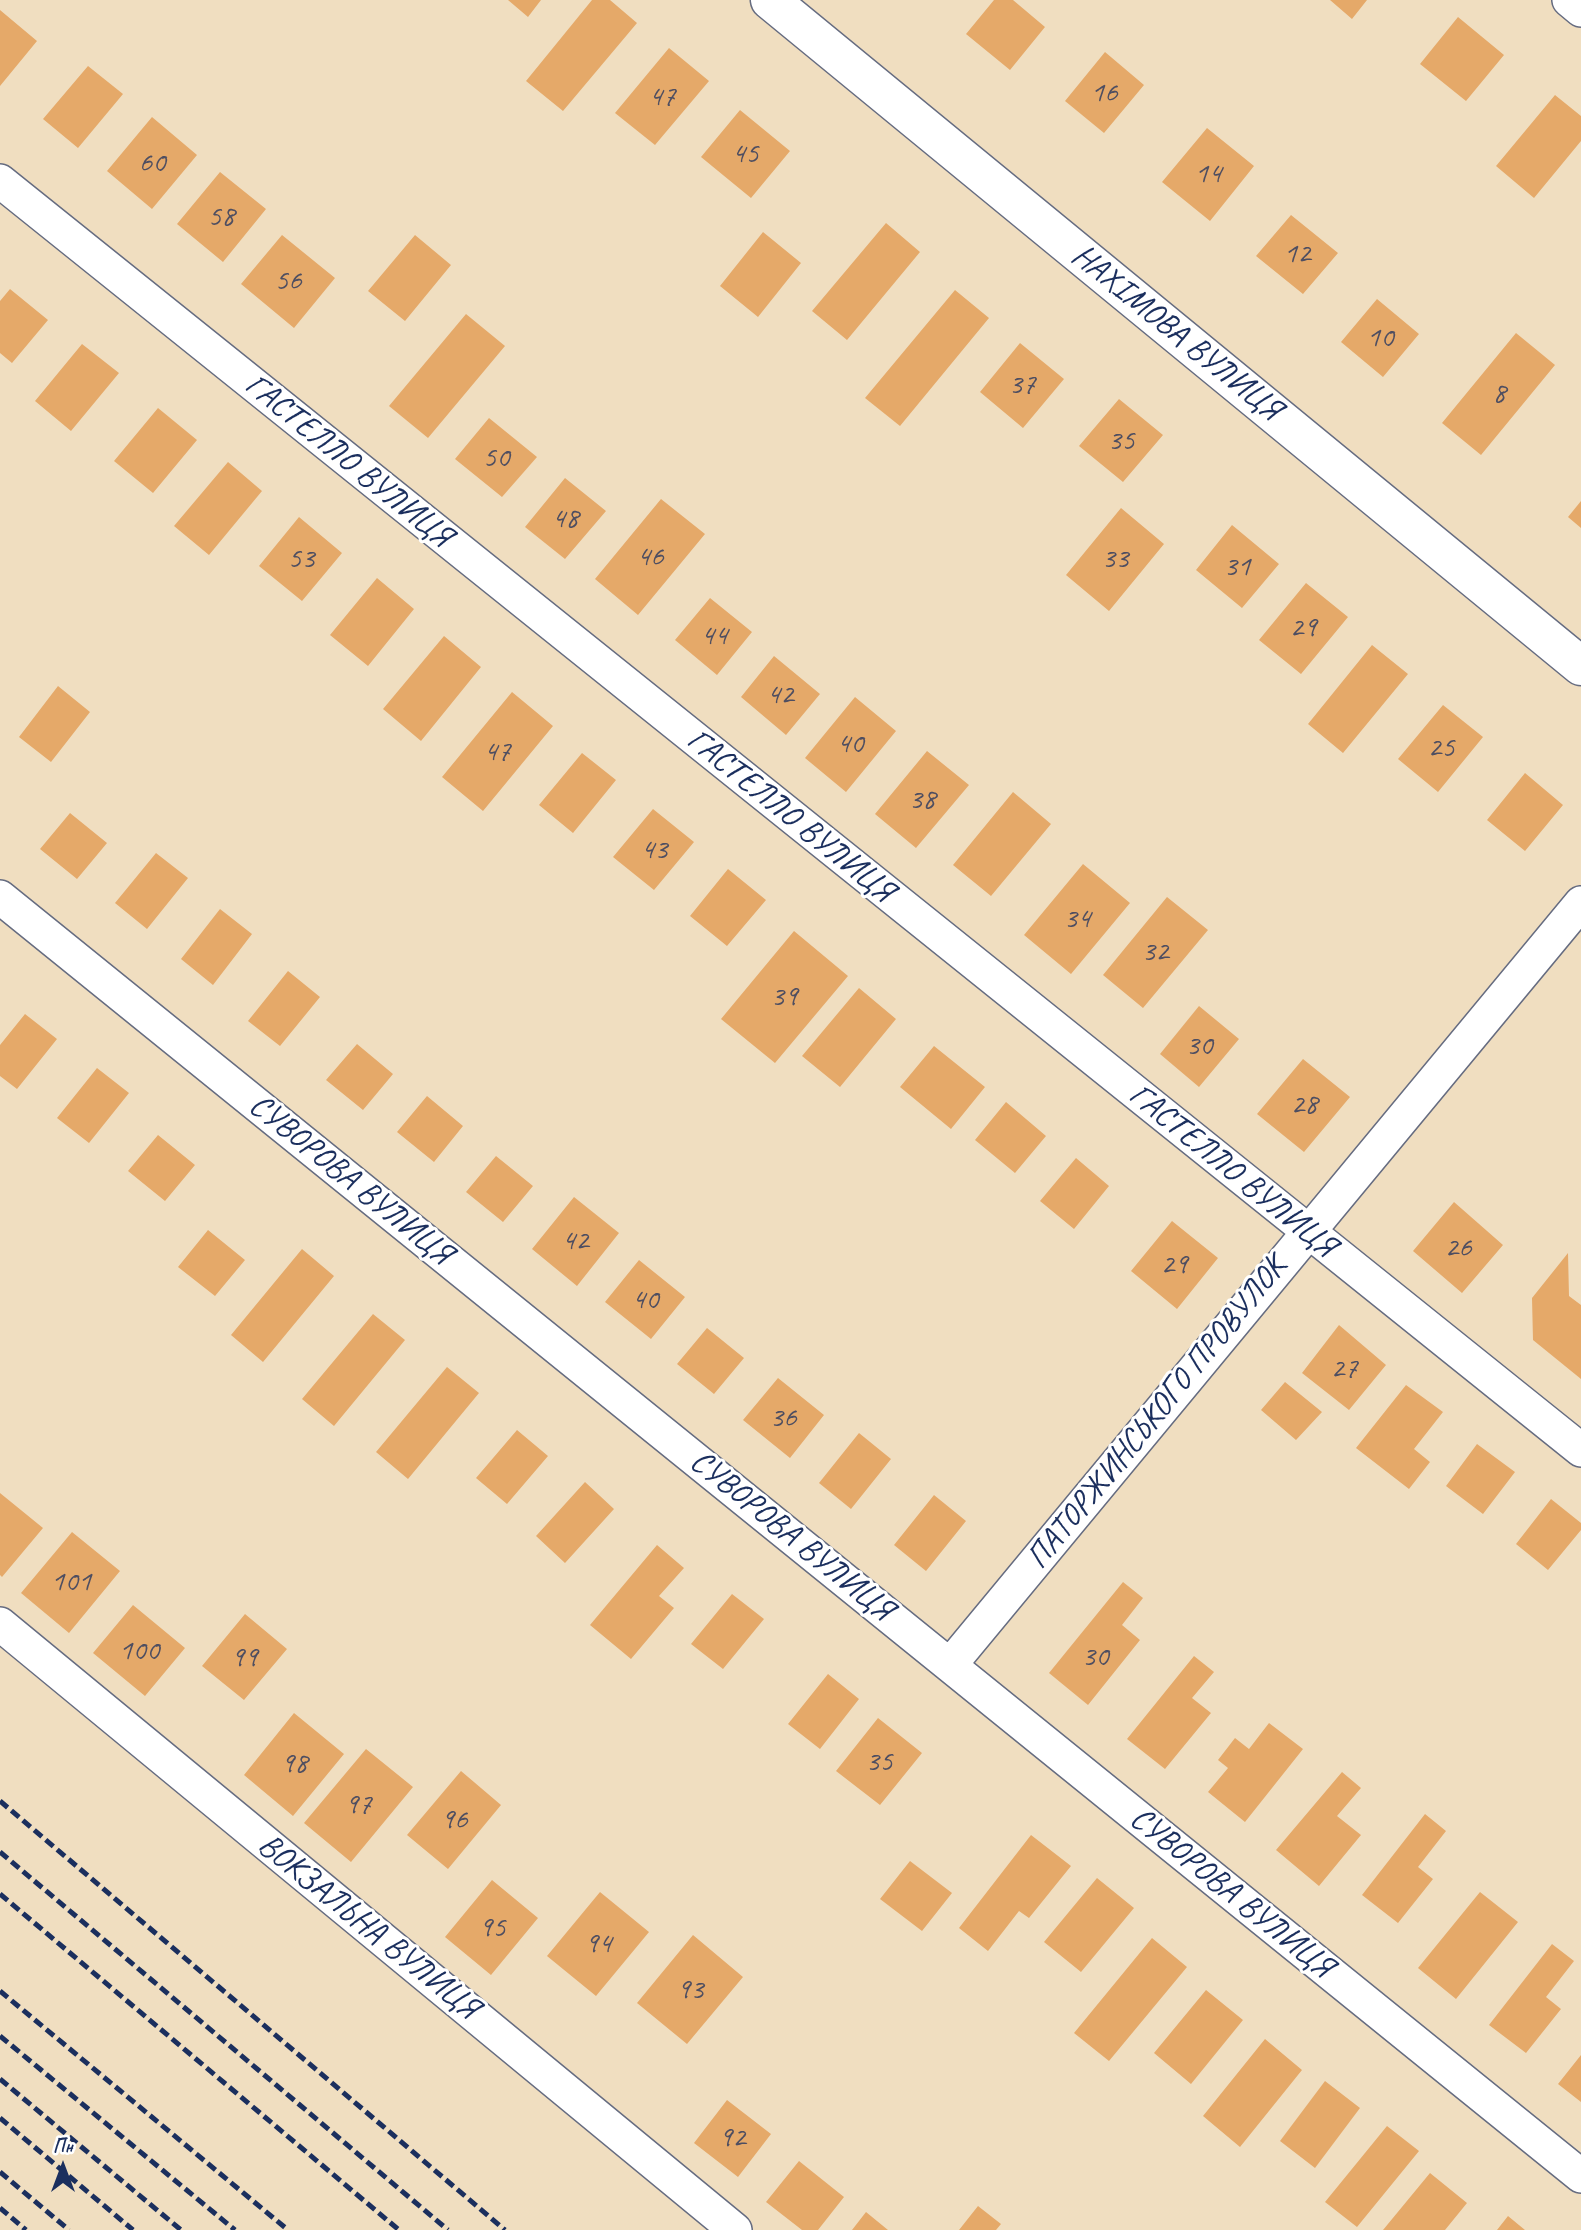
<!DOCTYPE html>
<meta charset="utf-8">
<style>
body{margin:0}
#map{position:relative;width:1581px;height:2230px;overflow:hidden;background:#f0dec0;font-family:Caveat,sans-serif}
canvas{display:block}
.north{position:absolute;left:28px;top:2132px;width:70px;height:70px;-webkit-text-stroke:5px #fff;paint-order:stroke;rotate:0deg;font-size:19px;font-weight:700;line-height:28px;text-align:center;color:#1b2f5e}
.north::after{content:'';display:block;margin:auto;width:24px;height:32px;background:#1b2f5e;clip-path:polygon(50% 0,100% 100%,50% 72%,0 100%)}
</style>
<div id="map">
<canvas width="1581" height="2230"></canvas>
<div class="north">Пн</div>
</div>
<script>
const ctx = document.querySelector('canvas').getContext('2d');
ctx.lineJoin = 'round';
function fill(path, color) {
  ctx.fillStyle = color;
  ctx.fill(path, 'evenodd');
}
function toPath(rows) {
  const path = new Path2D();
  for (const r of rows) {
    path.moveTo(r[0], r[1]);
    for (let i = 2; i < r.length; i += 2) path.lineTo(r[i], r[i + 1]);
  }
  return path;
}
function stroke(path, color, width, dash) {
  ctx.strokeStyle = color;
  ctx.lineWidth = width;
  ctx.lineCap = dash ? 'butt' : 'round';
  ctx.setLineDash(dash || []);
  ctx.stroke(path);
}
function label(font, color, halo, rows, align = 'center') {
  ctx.font = font + ' Caveat,sans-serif';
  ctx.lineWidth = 6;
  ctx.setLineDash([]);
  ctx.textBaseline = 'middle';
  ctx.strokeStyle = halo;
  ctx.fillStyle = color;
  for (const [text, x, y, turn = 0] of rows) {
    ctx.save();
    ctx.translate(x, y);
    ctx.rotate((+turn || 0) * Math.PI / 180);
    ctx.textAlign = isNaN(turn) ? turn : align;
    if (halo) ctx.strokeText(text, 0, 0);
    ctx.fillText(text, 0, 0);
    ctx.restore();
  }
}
fill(toPath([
 [508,0,541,0,528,17],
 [592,0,610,0,637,23,563,111,526,81],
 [994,0,1013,0,1045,27,1010,70,966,34],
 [1330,0,1367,0,1352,19],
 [0,10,37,41,0,86],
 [1458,17,1504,55,1466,101,1420,64],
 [669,48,709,81,655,145,615,113],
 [1105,52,1144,85,1104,133,1065,101],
 [88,66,123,94,78,148,43,119],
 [1555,95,1581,116,1581,141,1534,198,1496,166],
 [740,110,790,151,751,198,701,157],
 [152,117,197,155,152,209,107,171],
 [1207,128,1254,166,1210,221,1162,182],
 [220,172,266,209,223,262,177,224],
 [1291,215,1338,253,1303,294,1256,256],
 [886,223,920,252,847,340,812,311],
 [763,232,801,263,758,317,720,286],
 [282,235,335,278,294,328,241,284],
 [415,235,451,265,405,321,368,291],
 [10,289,48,320,12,363,0,353,0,301],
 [955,290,989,318,900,426,865,398],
 [1377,299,1419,334,1383,377,1341,342],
 [466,314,505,346,428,438,389,406],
 [1516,333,1555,365,1481,455,1442,423],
 [1020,343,1064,379,1023,428,980,392],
 [82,344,119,373,71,431,35,401],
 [1119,399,1163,435,1123,482,1079,446],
 [158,408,197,440,153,493,114,461],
 [489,418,537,457,502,497,455,459],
 [228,462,262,491,209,555,174,526],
 [565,478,606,511,565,559,525,527],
 [661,499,705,534,638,615,595,579],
 [1581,501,1581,528,1568,517],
 [1121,508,1164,544,1109,611,1066,575],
 [299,517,342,553,302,601,259,566],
 [1232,525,1279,564,1242,608,1196,570],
 [377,578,414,609,368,666,330,635],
 [1306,583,1348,617,1301,674,1259,640],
 [710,598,752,632,717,675,675,640],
 [444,636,481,667,421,741,383,709],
 [1372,645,1408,674,1343,753,1308,724],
 [774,656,820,694,786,735,741,697],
 [58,686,90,712,51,762,19,737],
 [512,692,553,726,483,811,442,777],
 [855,697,896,731,846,792,805,758],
 [1443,705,1483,737,1438,792,1398,759],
 [927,751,969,785,916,848,875,814],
 [582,753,616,780,573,833,539,805],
 [1525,773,1563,805,1525,851,1487,820],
 [1013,792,1051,824,991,896,953,865],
 [653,809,694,842,654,890,613,857],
 [70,813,107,843,77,879,40,849],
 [156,853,188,878,147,929,115,903],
 [1083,864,1130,903,1071,974,1024,935],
 [728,869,766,900,727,946,690,916],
 [1167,897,1208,930,1143,1008,1103,975],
 [220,909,252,934,213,985,181,959],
 [794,931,848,976,775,1063,721,1019],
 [288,971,320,997,280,1046,248,1021],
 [859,988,896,1019,840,1087,802,1056],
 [1199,1006,1239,1039,1199,1087,1160,1054],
 [25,1014,57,1039,17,1089,0,1076,0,1045],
 [357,1044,393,1074,363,1110,326,1080],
 [934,1046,985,1087,951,1129,900,1087],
 [1303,1059,1350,1097,1304,1152,1257,1114],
 [97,1068,129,1093,89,1143,57,1118],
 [427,1096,463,1126,434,1162,397,1132],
 [1006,1102,1046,1136,1015,1173,975,1140],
 [158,1135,195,1165,165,1201,128,1171],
 [496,1156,533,1186,503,1222,466,1192],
 [1076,1158,1109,1186,1074,1229,1040,1201],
 [574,1197,619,1233,577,1286,532,1249],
 [1454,1202,1503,1245,1462,1293,1413,1251],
 [1172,1221,1218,1258,1177,1309,1131,1271],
 [208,1230,245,1260,215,1296,178,1267],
 [302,1249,334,1276,263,1362,231,1335],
 [1568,1253,1569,1296,1581,1305,1581,1379,1533,1340,1532,1298],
 [639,1260,685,1297,651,1339,605,1302],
 [373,1314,405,1340,334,1426,302,1399],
 [1339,1325,1386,1365,1349,1410,1302,1373],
 [707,1328,744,1358,714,1394,677,1364],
 [447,1367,479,1393,408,1479,376,1452],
 [778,1378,824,1415,790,1458,743,1420],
 [1285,1382,1322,1412,1296,1440,1261,1410],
 [1406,1385,1443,1412,1414,1449,1430,1462,1409,1489,1356,1448],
 [517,1430,548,1456,507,1504,476,1478],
 [859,1433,891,1459,851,1509,819,1483],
 [1477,1444,1515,1472,1483,1514,1446,1486],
 [585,1482,614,1509,565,1563,536,1536],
 [0,1493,43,1528,2,1577,0,1575],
 [934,1495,966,1521,926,1571,894,1545],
 [1551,1499,1581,1523,1581,1530,1548,1570,1516,1544],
 [72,1532,120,1571,69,1633,21,1593],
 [657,1545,684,1568,659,1596,674,1608,631,1659,590,1625],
 [1123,1582,1143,1598,1122,1625,1140,1640,1088,1705,1049,1673],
 [732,1594,764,1619,723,1669,691,1644],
 [133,1605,185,1648,145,1696,93,1653],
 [245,1614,287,1649,244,1700,202,1666],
 [1194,1656,1214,1672,1192,1698,1211,1713,1165,1769,1127,1739],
 [828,1674,859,1699,820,1749,788,1724],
 [294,1713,344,1754,293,1816,244,1775],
 [878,1718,922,1753,880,1805,836,1771],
 [1269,1723,1303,1749,1245,1822,1208,1792,1228,1768,1218,1760,1235,1738,1249,1749],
 [366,1749,413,1787,351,1862,304,1823],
 [461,1771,501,1805,448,1869,407,1835],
 [1342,1772,1361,1788,1337,1816,1361,1835,1319,1886,1276,1850],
 [1425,1814,1446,1831,1418,1867,1433,1879,1398,1923,1362,1895],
 [1031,1835,1071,1866,1029,1918,1019,1911,988,1951,959,1928],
 [910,1861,952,1893,922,1931,880,1899],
 [1097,1878,1134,1908,1081,1972,1044,1942],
 [492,1880,538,1918,491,1975,445,1937],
 [600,1892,649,1932,596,1996,547,1956],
 [1480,1892,1518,1922,1456,1999,1418,1968],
 [693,1935,743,1977,687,2044,637,2003],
 [1152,1938,1187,1967,1109,2061,1074,2033],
 [1552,1944,1574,1961,1546,1997,1561,2009,1526,2053,1489,2025],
 [1206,1990,1243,2020,1191,2084,1154,2053],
 [1265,2039,1302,2070,1240,2147,1203,2116],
 [1581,2055,1581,2102,1558,2084],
 [1325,2081,1360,2108,1315,2168,1280,2141],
 [727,2100,771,2134,738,2177,694,2143],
 [1387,2126,1419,2151,1357,2227,1325,2202],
 [799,2161,844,2197,818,2230,802,2230,766,2202],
 [1430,2173,1467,2203,1445,2230,1383,2230],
 [978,2206,1001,2224,996,2230,959,2230],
 [866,2212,888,2230,852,2230],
 [1508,2216,1525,2230,1497,2230]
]), '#e5a969');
const minor = toPath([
 [1569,0,1581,10],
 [0,181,1581,1450],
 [0,897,1581,2176],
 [0,1624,735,2230],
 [950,1665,1581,903]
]);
const primary = toPath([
 [770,0,1581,666]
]);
stroke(minor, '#666c80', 36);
stroke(primary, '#666c80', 41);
stroke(minor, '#fff', 33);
stroke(primary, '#fff', 38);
stroke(toPath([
 [0,1801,505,2230],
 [0,1852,448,2230],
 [0,1894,399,2230],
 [0,1991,288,2230],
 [0,2036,235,2230],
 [0,2079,181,2230],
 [0,2118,133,2230],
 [0,2172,69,2230],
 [0,2208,26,2230]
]), '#1b2f5e', 5, [10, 5]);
label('30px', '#4e4e61', null, [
 ["16",1104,93],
 ["47",662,97],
 ["45",745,154],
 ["60",152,163],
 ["14",1208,174],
 ["58",221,217],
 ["12",1297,254],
 ["56",288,281],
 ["10",1380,338],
 ["37",1022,385],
 ["8",1499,394],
 ["35",1121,441],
 ["50",496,458],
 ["48",565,519],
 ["46",650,557],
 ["53",301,559],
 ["33",1115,559],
 ["31",1237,567],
 ["29",1303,628],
 ["44",714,636],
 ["42",780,695],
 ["40",850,744],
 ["25",1441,748],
 ["47",497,752],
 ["38",922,800],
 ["43",654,850],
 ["34",1077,919],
 ["32",1155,952],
 ["39",784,997],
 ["30",1199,1046],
 ["28",1304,1105],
 ["42",575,1241],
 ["26",1458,1248],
 ["29",1174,1265],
 ["40",645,1300],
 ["27",1344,1369],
 ["36",783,1418],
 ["101",71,1582],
 ["100",139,1651],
 ["30",1095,1657],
 ["99",244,1658],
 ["35",879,1762],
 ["98",294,1764],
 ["97",358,1805],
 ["96",454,1820],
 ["95",492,1928],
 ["94",598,1944],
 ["93",690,1990],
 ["92",732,2138]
]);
label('33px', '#1b2f5e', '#fff', [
 ["НАХІМОВА ВУЛИЦЯ",1176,333,39],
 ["ГАСТЕЛЛО ВУЛИЦЯ",348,461,39],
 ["ГАСТЕЛЛО ВУЛИЦЯ",790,816,39],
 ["ГАСТЕЛЛО ВУЛИЦЯ",1232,1171,39],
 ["СУВОРОВА ВУЛИЦЯ",350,1180,39],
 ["ПАТОРЖИНСЬКОГО ПРОВУЛОК",1157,1413,-51],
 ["СУВОРОВА ВУЛИЦЯ",791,1536,39],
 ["СУВОРОВА ВУЛИЦЯ",1231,1893,39],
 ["ВОКЗАЛЬНА ВУЛИЦЯ",368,1927,39]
]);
</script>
